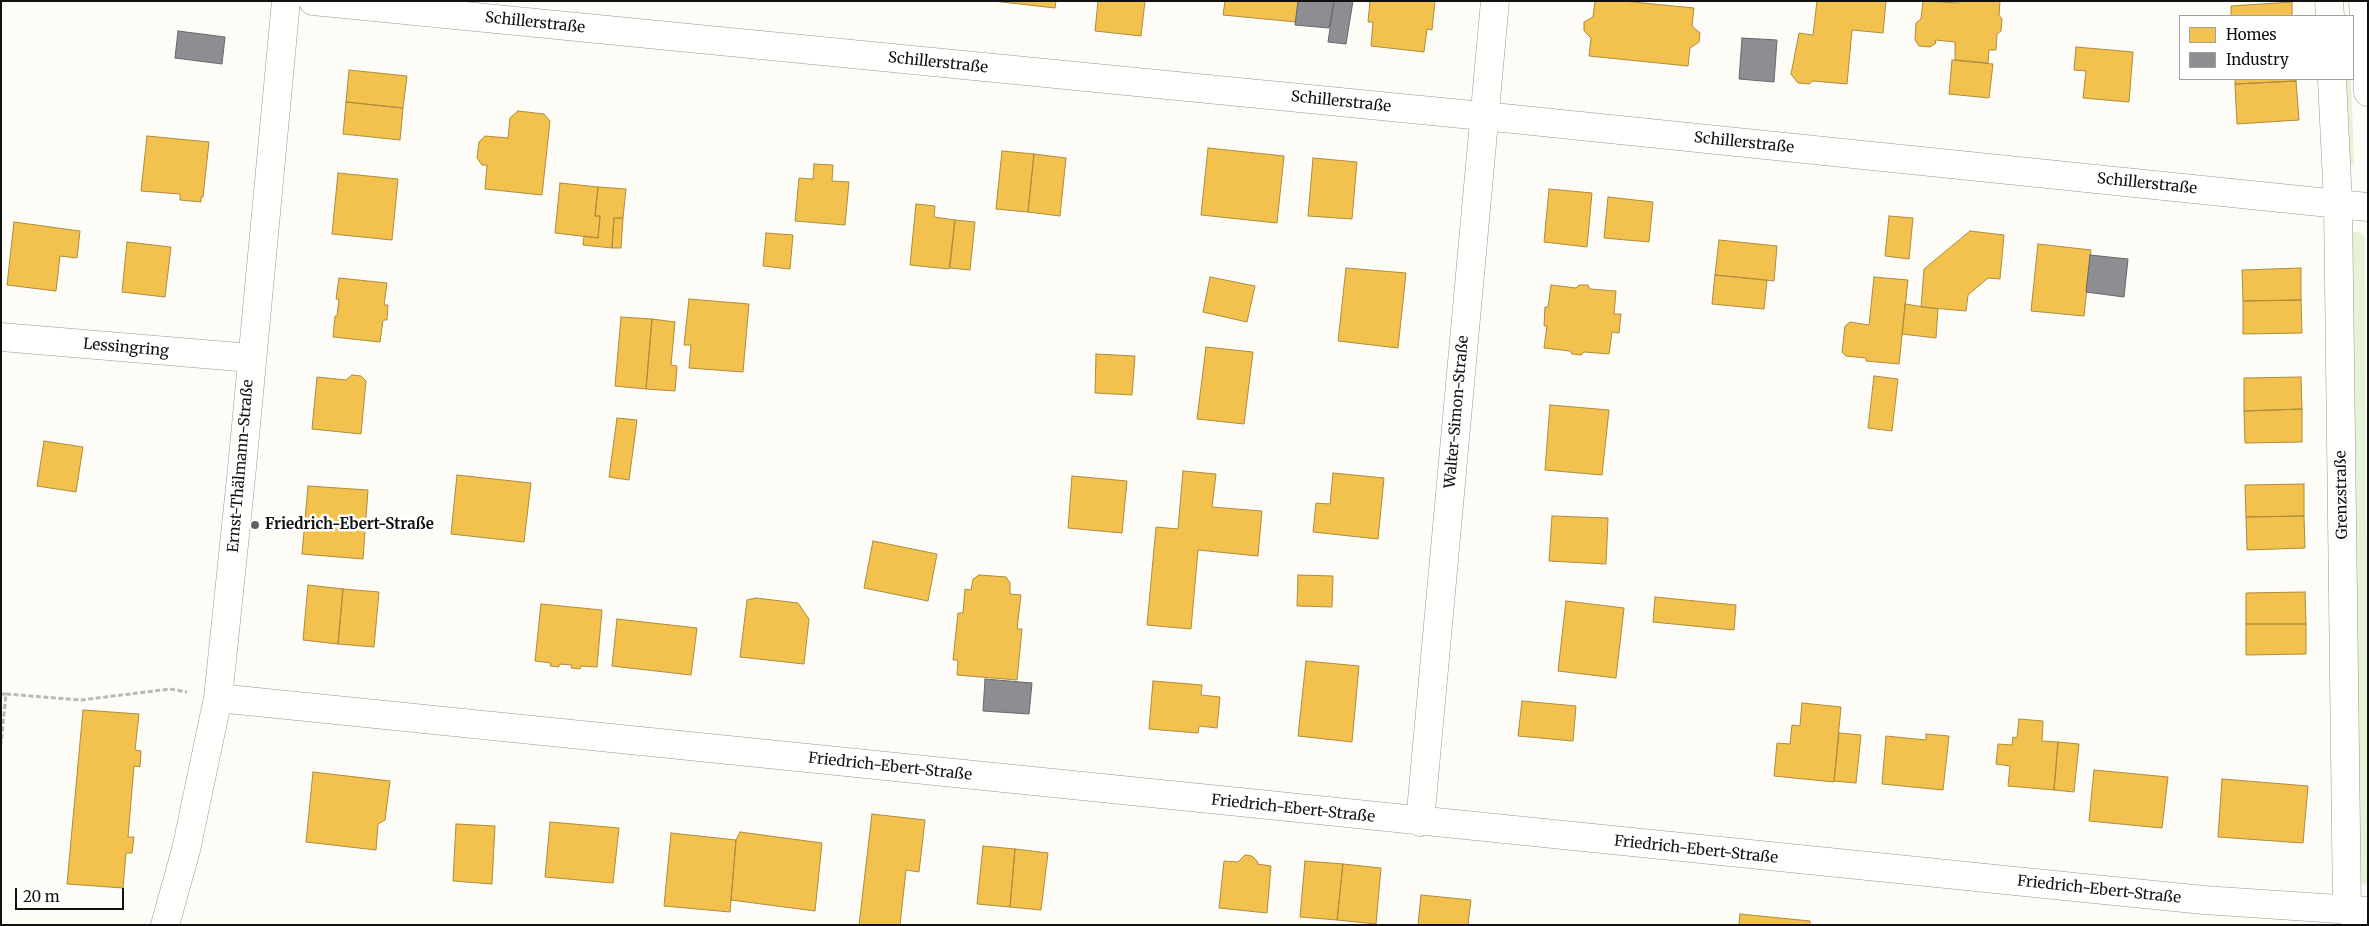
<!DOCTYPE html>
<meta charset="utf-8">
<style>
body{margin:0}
#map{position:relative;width:2369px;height:926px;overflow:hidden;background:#fdfcf7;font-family:Merriweather,serif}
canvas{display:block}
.frame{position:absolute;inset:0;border:2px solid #111;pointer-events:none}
.legend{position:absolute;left:2179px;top:15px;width:175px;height:65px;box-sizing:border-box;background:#fff;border:1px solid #a0a0a0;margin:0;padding:6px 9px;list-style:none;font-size:15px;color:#111}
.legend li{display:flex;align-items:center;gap:10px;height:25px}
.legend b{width:25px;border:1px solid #a0a0a0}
.scale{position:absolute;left:15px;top:888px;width:109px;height:22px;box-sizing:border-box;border:2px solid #111;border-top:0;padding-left:6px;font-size:15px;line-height:18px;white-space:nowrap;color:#111;-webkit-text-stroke:4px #fff;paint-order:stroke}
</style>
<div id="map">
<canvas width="2369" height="926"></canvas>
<div class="frame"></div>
<ul class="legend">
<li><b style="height:14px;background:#f2c14e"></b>Homes</li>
<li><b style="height:14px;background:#8d8d92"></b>Industry</li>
</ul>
<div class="scale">20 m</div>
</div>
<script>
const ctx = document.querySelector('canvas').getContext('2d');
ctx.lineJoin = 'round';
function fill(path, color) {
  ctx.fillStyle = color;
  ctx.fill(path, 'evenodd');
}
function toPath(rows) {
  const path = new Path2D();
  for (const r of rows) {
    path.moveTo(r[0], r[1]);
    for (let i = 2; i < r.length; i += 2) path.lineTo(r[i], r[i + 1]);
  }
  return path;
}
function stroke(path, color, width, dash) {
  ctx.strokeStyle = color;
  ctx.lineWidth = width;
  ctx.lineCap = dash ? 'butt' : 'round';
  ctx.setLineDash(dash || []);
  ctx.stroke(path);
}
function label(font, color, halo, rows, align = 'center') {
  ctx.font = font + ' Merriweather,serif';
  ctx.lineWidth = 5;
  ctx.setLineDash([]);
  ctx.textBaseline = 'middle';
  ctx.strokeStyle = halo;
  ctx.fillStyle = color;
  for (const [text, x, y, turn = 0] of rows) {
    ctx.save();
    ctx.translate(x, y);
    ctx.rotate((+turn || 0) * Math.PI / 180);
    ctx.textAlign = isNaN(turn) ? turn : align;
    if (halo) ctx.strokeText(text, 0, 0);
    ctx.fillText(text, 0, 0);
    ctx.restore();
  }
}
fill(toPath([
 [2344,79,2351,79,2354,165,2348,164],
 [2354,232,2362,233,2365,238,2368,886,2360,883,2349,237]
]), '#e7f3d7');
const homes = toPath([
 [993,1,1056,1,1055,8,993,1],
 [1098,1,1145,1,1141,36,1095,31,1098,1],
 [1225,1,1298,1,1296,22,1223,15,1225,1],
 [1370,1,1435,1,1432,30,1427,29,1424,52,1371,46,1373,22,1368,22,1370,1],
 [1595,1,1623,1,1694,8,1692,26,1700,33,1699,42,1690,48,1688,66,1589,56,1591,38,1584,31,1584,22,1593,17,1595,1],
 [1817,1,1886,1,1883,33,1852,30,1847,84,1813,81,1809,84,1798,83,1791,74,1799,33,1813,35,1817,1],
 [1923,1,1958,3,1959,1,2000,1,1999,15,2002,19,2001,31,1997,34,1996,50,1989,50,1988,63,1955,60,1955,42,1935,40,1936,43,1930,47,1919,46,1915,40,1916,23,1921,19,1923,1],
 [2292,2,2292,16,2231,16,2231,6,2292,2],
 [2076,47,2133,52,2129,102,2083,98,2086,71,2074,70,2076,47],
 [1952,60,1993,64,1989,98,1949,94,1952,60],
 [349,70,407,76,403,108,346,102,349,70],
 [2235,79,2296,79,2296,81,2235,84,2235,79],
 [2296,81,2299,120,2237,124,2235,84,2296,81],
 [346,102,403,108,400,140,343,134,346,102],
 [518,111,544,114,550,121,542,195,485,189,487,165,482,165,477,158,479,142,485,136,508,138,510,118,518,111],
 [147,136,209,142,203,197,201,197,201,202,180,200,180,194,141,191,147,136],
 [1208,148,1284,156,1277,223,1201,215,1208,148],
 [1002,151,1034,154,1028,212,996,209,1002,151],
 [1034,154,1066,158,1060,216,1028,212,1034,154],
 [1313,158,1357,162,1352,219,1308,216,1313,158],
 [814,164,833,165,832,181,849,182,845,225,795,221,799,178,813,179,814,164],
 [338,173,398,179,392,240,332,234,338,173],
 [560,183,598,187,595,216,600,216,598,238,555,233,560,183],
 [598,187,626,189,623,218,614,218,612,248,583,245,584,236,598,238,600,216,595,216,598,187],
 [1549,189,1592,193,1587,247,1544,242,1549,189],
 [1608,197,1653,202,1649,242,1604,238,1608,197],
 [916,204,935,206,934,217,955,220,949,269,910,265,916,204],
 [1889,216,1913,218,1909,259,1885,256,1889,216],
 [614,218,623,218,621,248,612,248,614,218],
 [955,220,975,222,970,270,950,268,955,220],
 [14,222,80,231,77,258,60,256,56,291,7,285,14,222],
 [1970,231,2004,235,2000,279,1988,278,1968,295,1966,311,1921,307,1924,269,1970,231],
 [766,233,793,235,790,269,763,266,766,233],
 [1719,240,1777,246,1774,281,1715,275,1719,240],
 [127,242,171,247,165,297,122,292,127,242],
 [2038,244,2091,250,2084,316,2031,311,2038,244],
 [1346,268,1406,273,1398,348,1338,341,1346,268],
 [2301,268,2301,300,2243,301,2242,270,2301,268],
 [1715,275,1767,280,1764,309,1712,304,1715,275],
 [1210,277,1255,286,1247,322,1203,312,1210,277],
 [1874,277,1908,280,1899,364,1866,361,1866,358,1846,356,1842,352,1845,326,1850,322,1869,325,1874,277],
 [339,278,387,283,384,305,388,305,387,320,383,320,380,342,333,337,335,316,337,316,339,299,336,299,339,278],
 [1551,285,1576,288,1579,285,1588,285,1590,289,1616,291,1614,314,1621,314,1619,333,1612,332,1609,354,1584,352,1581,355,1572,354,1570,351,1544,348,1547,326,1544,326,1545,307,1548,307,1551,285],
 [689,299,749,304,743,372,689,368,691,345,684,345,689,299],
 [2301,300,2302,333,2243,334,2243,301,2301,300],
 [1905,304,1938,309,1936,338,1902,334,1905,304],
 [621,317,652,319,646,389,615,386,621,317],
 [652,319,675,322,671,365,677,366,675,391,646,389,652,319],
 [1206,347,1253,352,1244,424,1197,419,1206,347],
 [1096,354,1135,356,1132,395,1095,393,1096,354],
 [352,375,361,376,366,381,361,434,312,429,317,377,346,380,352,375],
 [1874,376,1898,379,1892,431,1868,428,1874,376],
 [2301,377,2302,409,2244,411,2244,378,2301,377],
 [1550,405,1609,410,1602,475,1545,470,1550,405],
 [2302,409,2302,442,2245,443,2244,411,2302,409],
 [617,418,637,420,629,480,609,477,617,418],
 [44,441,83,447,76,492,37,486,44,441],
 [1183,471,1216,474,1212,507,1262,511,1258,556,1198,550,1191,629,1147,625,1156,527,1178,529,1183,471],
 [1333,473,1384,478,1378,539,1313,532,1316,503,1330,504,1333,473],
 [457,475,531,483,524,542,451,534,457,475],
 [1072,476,1127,481,1122,533,1068,528,1072,476],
 [2304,484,2304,516,2246,517,2245,485,2304,484],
 [308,486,368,490,363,559,302,554,308,486],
 [1552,516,1608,518,1606,564,1549,561,1552,516],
 [2304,516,2305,548,2247,550,2246,517,2304,516],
 [873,541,937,554,928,601,864,588,873,541],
 [979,575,1006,577,1010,583,1010,594,1021,595,1017,629,1022,629,1017,680,957,675,958,660,953,660,958,613,963,613,965,589,971,590,973,579,979,575],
 [1298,575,1333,576,1332,607,1297,606,1298,575],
 [308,585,343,589,338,644,303,640,308,585],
 [343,589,379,592,374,647,338,644,343,589],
 [2305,592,2306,624,2246,624,2246,593,2305,592],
 [1655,597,1736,605,1734,630,1653,622,1655,597],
 [756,598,798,603,809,619,804,664,740,657,747,600,756,598],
 [1566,601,1624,608,1616,678,1558,671,1566,601],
 [541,604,602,610,597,667,581,666,580,669,571,668,572,665,559,664,559,667,550,666,551,663,535,661,541,604],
 [617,619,697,628,691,675,612,666,617,619],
 [2246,624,2306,624,2306,654,2246,655,2246,624],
 [1306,661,1359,666,1352,742,1298,736,1306,661],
 [1153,681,1202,685,1201,695,1220,697,1217,728,1199,726,1198,733,1149,729,1153,681],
 [1522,701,1576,706,1573,741,1518,736,1522,701],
 [1802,703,1841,707,1834,782,1774,776,1777,743,1790,744,1792,725,1800,726,1802,703],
 [83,710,139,714,135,750,141,751,140,767,134,766,128,837,134,837,132,853,126,853,123,888,67,884,83,710],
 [2019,719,2043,721,2042,741,2058,742,2054,790,2008,786,2010,766,1996,764,1998,744,2012,745,2013,737,2017,738,2019,719],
 [1839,733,1861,735,1856,783,1834,781,1839,733],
 [1926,734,1949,736,1943,790,1882,784,1886,736,1926,740,1926,734],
 [2058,742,2079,744,2074,792,2054,790,2058,742],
 [2094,770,2168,777,2162,828,2089,821,2094,770],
 [313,772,390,781,385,820,378,824,376,850,306,842,313,772],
 [2222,779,2308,786,2303,843,2218,837,2222,779],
 [872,814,925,820,919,872,906,870,900,925,859,925,872,814],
 [550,822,619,828,613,883,545,877,550,822],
 [456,824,495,826,492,884,453,881,456,824],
 [740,832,822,843,815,911,731,900,736,840,740,832],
 [671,833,736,840,730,912,664,906,671,833],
 [983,846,1015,849,1010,907,977,904,983,846],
 [1015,849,1048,853,1041,910,1010,907,1015,849],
 [1245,855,1252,856,1258,862,1257,864,1271,866,1267,913,1219,908,1224,861,1238,862,1245,855],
 [1305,861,1343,864,1337,920,1300,917,1305,861],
 [1343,864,1381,868,1376,924,1337,920,1343,864],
 [1421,895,1471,900,1468,925,1418,925,1421,895],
 [1740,914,1810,921,1810,925,1739,925,1740,914]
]);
fill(homes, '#f2c14e');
stroke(homes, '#ae8c3c', 1);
const industry = toPath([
 [1298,1,1334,1,1329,28,1295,25,1298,1],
 [1334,1,1353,1,1346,44,1328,42,1334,1],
 [178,31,225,37,222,64,175,58,178,31],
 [1742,38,1777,40,1774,82,1739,79,1742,38],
 [2090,255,2128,259,2124,297,2086,292,2090,255],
 [985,679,1032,683,1029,714,983,711,985,679]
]);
fill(industry, '#8d8d92');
stroke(industry, '#68686b', 1);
const minor = toPath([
 [313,1,1513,119,2368,207],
 [2329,1,2330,16],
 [2363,1,2368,92],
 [2332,79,2338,203,2347,911],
 [1,337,251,358],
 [218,698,2074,887,2204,900,2368,911],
 [1420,822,1495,1],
 [165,925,186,850,218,698,242,468,286,1]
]);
stroke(minor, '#979795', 29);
stroke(toPath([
 [1,694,6,694,1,744],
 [6,694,81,700,170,689,187,692]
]), '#b9b9b8', 3, [5, 2.5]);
stroke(minor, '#fffffe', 28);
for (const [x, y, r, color] of [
 [255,525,5,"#646362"]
]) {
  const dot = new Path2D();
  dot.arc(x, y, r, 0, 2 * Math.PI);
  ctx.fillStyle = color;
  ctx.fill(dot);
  stroke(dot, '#fff', 2);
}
label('15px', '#111', '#fff', [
 ["Schillerstraße",535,23,6],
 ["Schillerstraße",938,63,6],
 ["Schillerstraße",1341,102,6],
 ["Schillerstraße",1744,143,6],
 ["Schillerstraße",2147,184,6],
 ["Lessingring",126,348,5],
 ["Walter-Simon-Straße",1457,412,-85],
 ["Ernst-Thälmann-Straße",241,466,-85],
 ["Grenzstraße",2342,495,-91],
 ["Friedrich-Ebert-Straße",890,767,6],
 ["Friedrich-Ebert-Straße",1293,809,6],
 ["Friedrich-Ebert-Straße",1696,850,6],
 ["Friedrich-Ebert-Straße",2099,890,6]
]);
label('bold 15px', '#111', '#fff', [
 ["Friedrich-Ebert-Straße",265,525]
], 'left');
</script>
